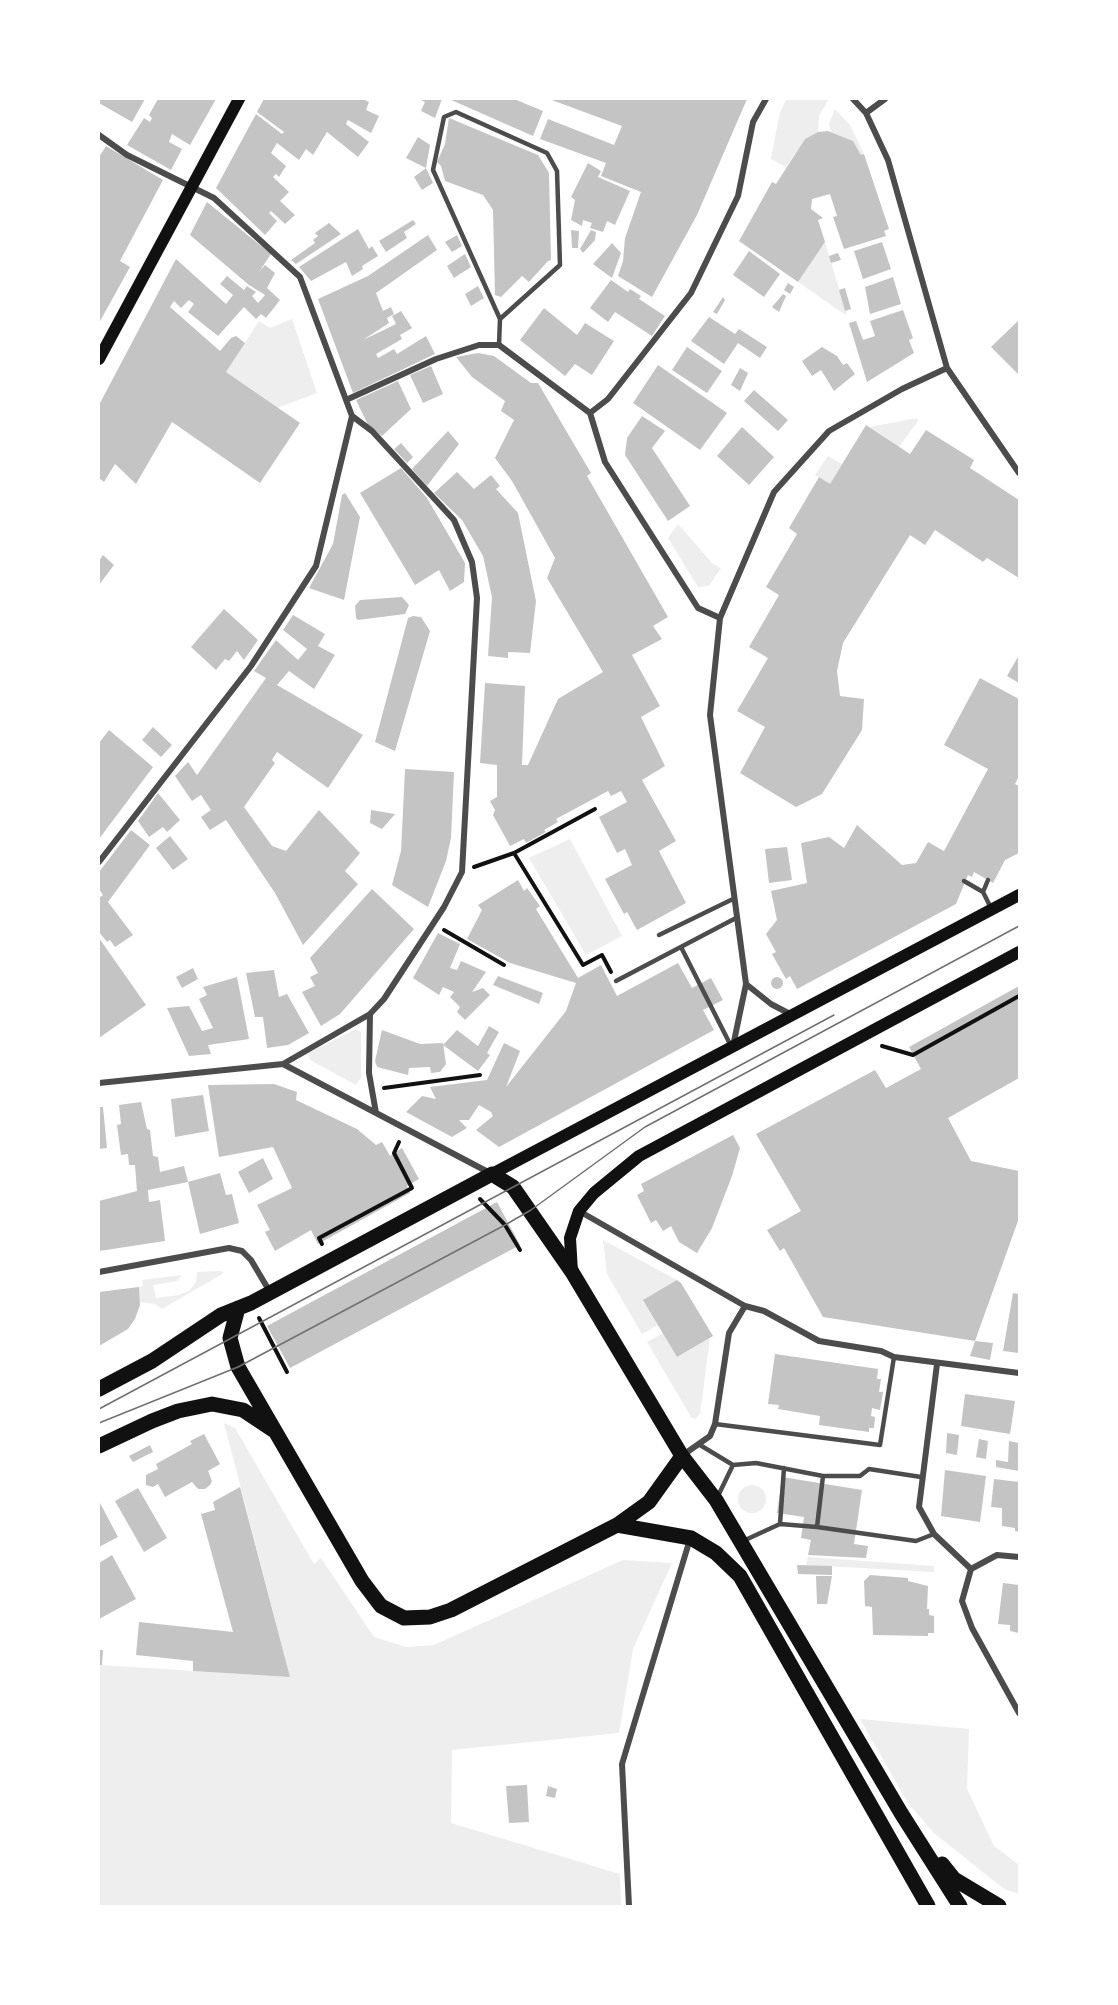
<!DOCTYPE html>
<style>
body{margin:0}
#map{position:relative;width:1118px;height:2005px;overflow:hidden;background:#fff;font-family:"Nunito Sans",sans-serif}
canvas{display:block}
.frame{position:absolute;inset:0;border:100px solid #fff;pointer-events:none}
</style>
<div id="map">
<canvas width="1118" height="2005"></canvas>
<div class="frame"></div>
</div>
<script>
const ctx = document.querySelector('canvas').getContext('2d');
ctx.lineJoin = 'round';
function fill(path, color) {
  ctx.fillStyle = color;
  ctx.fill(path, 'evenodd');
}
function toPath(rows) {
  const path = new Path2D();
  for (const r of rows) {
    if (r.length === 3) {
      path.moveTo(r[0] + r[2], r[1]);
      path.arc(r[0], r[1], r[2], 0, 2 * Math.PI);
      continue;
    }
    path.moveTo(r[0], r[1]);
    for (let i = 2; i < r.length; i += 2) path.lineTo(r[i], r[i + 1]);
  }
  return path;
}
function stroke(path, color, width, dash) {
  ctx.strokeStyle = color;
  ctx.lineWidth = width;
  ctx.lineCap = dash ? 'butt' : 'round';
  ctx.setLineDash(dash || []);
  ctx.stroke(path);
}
fill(toPath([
 [786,99,828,100,819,116,818,132,805,139,786,167,771,159,779,116],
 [835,109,850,125,864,154,861,155,853,141,831,132,829,124],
 [825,242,847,316,798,282],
 [292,319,317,393,277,408,226,372,259,321,270,328],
 [917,418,918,421,899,447,870,427],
 [828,456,842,464,830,484,815,475],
 [678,524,713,564,721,568,709,586,698,587,668,538],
 [570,839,622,936,586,955,529,858],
 [356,1029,361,1032,361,1078,356,1085,310,1060,308,1053],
 [603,1240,677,1280,658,1325,642,1334,607,1274],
 [221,1271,224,1273,162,1309,155,1304,140,1302,139,1287,143,1286,142,1280,182,1275,177,1281,153,1285,156,1298,179,1295,190,1290,196,1282,197,1272],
 [663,1333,677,1357,710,1338,700,1414,695,1419,691,1417,647,1342],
 [224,1423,235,1428,314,1564,321,1558,374,1637,406,1647,434,1645,623,1560,672,1563,633,1649,619,1733,452,1750,451,1823,620,1874,621,1906,99,1906,99,1665,290,1677],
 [752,1499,14],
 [808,1557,934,1566,934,1572,806,1565],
 [860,1719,969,1729,967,1789,994,1846,1019,1865,1019,1894,1004,1889,934,1833,908,1803]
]), '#eee');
fill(toPath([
 [99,99,145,99,132,122,99,103],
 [158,99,216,99,190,145,172,134,169,142,182,149,171,170,127,145,144,118,150,122,152,118,149,115],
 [264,99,363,99,369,102,366,110,379,116,371,133,348,120,346,124,369,142,358,157,327,132,313,155,306,149,299,160,277,143,271,153,286,166,279,177,276,174,273,177,289,192,280,201,295,215,285,224,271,211,269,213,277,221,265,235,216,188,256,114,282,134,284,132,257,112],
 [419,99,442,99,435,118,421,111,425,102],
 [449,99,514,99,543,111,533,136],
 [549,99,747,99,697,215,652,297,618,276,623,261,625,238,641,192,601,176,606,163,540,139,548,119,614,145,622,126],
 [449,118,538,155,549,173,551,260,548,261,529,282,522,276,501,297,495,295,493,210,483,195,445,181,441,166,437,162,445,144],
 [828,131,853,141,861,155,864,154,889,229,884,231,886,236,844,249,833,217,837,216,830,194,812,199,811,209,823,218,818,220,825,242,798,282,739,241,772,182,776,184,805,139,818,132],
 [418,137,430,145,426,168,406,158],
 [106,146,163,180,120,261,130,267,99,323,99,157],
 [588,163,601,171,598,177,630,191,615,225,607,221,603,232,590,228,592,223,583,220,582,226,571,220,575,200,571,197],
 [426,168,433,183,422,190,414,177],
 [207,202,271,254,259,272,265,265,275,273,267,288,280,300,266,318,261,314,256,319,244,307,218,336,188,312,194,304,189,300,181,308,174,301,170,307,220,351,231,338,236,336,245,343,226,372,300,423,260,483,172,422,136,484,115,464,104,482,99,478,99,405,176,259,226,304,233,295,220,284,227,276,244,290,247,286,256,292,252,296,258,303,265,295,249,285,190,235],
 [413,220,416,224,404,232,407,238,386,252,379,241],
 [329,223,341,234,296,264,291,260,315,243,313,240,318,236,315,233],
 [358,229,369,249,372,246,378,256,362,266,363,269,352,276,346,262,311,281,299,267],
 [571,230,579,231,578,248,572,248],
 [591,230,596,232,595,240,583,253,580,249],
 [428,235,437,250,376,293,383,311,391,307,394,314,387,318,389,323,363,340,396,324,392,316,401,311,412,328,400,335,402,339,376,354,378,358,394,349,397,354,426,336,435,354,353,393,318,299,368,276],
 [457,235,462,246,452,252,445,242],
 [882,242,891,269,863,279,854,251],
 [612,243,621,253,612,278,593,264],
 [749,251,780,274,764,297,733,275],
 [838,253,841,260,831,263,829,256],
 [465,254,471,267,454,278,447,266],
 [893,277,901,304,870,314,865,287],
 [611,280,628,292,630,289,641,296,639,299,665,316,652,336,615,312,608,322,590,308],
 [788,283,794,287,790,294,784,290],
 [478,286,484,298,471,306,465,294],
 [845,288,851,309,845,311,839,290],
 [783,294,786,296,779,312,772,307],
 [723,297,725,300,717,314,713,312],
 [544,308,577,335,585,323,614,341,592,375,575,364,565,376,520,340],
 [903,310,913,338,909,340,914,353,867,382,849,323,856,321,863,340,875,336,870,321],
 [709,317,735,334,739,329,767,347,760,358,738,343,724,364,691,341],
 [1019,320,1019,375,991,347],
 [687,347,722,371,707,393,672,370],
 [822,347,837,356,843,365,847,363,855,374,834,391,821,370,812,376,802,361],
 [478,353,494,356,531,383,538,383,591,473,587,476,668,617,653,626,662,639,632,655,660,706,641,717,665,766,642,780,676,841,659,851,686,903,637,930,627,912,624,914,605,879,632,865,625,849,617,853,599,817,627,802,621,791,611,796,608,791,556,819,558,822,544,830,546,832,526,843,524,839,510,846,493,815,495,810,490,801,497,797,497,765,480,763,485,683,525,686,522,765,528,765,558,699,603,672,547,578,555,558,512,481,495,458,514,420,501,411,505,401,472,377,456,357],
 [658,365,727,413,700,450,633,403],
 [431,366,443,394,423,403,410,375],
 [740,368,748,373,740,391,731,385],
 [398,381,411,409,382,436,368,425,356,400],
 [754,390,788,420,778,431,744,401],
 [642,416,665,431,652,448,690,506,668,521,625,455,627,438],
 [866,425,910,454,926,430,974,460,970,468,1019,500,1019,578,987,558,983,562,935,530,925,545,910,535,843,643,837,671,840,696,864,699,862,730,822,794,796,807,740,773,765,727,737,711,768,658,749,647,779,595,766,587,797,534,789,528,819,477,830,484],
 [742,427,774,457,749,485,717,456],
 [448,431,459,444,427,486,412,469],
 [401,443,413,457,407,463,394,449],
 [401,468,427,498,465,563,464,582,450,591,439,570,415,585,360,493],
 [457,472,474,489,491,475,500,486,496,489,518,513,536,601,530,653,508,652,508,658,488,656,492,597,483,556,462,520,434,493],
 [345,493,360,517,344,600,309,588,333,544,342,495],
 [103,555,114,565,99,585,99,561],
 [402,597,409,605,405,614,358,620,356,618,355,606,360,600],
 [224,609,258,640,244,660,237,651,229,661,225,659,216,670,191,647],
 [293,615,325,634,318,646,335,655,314,689,289,671,277,685,363,735,328,788,277,752,272,760,275,763,244,807,272,846,286,851,319,810,360,853,345,871,358,884,303,945,275,893,226,820,210,830,201,817,211,810,201,795,192,801,175,776,188,762,197,775,266,678,254,671,276,640,298,660,307,649,283,630],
 [413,616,421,617,430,631,395,751,375,742,408,618],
 [1019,655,1019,683,1007,676],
 [980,678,1019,699,1019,776,1015,784,1019,786,1019,853,1005,860,993,883,974,872,972,877,968,875,956,904,797,989,790,976,786,979,772,954,776,952,766,934,777,920,771,891,807,883,801,843,829,837,844,848,857,825,902,865,916,863,928,842,944,851,988,769,944,745],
 [153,727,172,745,161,757,142,740],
 [109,730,153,767,99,839,99,743],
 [405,769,454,772,451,838,446,861,428,907,392,885,401,851],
 [158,793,180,820,167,832,163,827,149,837,138,821],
 [371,810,395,814,382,829,370,823],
 [131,830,150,845,108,902,133,935,115,947,110,940,107,942,99,932,99,898,103,895,99,889,99,872],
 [170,836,188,859,173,870,156,848],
 [787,847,792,880,769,883,765,849],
 [518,880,524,891,527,888,540,906,536,909,578,978,601,965,617,996,678,963,692,988,711,978,723,1000,703,1010,714,1030,499,1147,476,1130,493,1116,491,1112,479,1105,469,1120,459,1120,467,1128,452,1137,406,1112,422,1096,436,1099,430,1087,487,1080,504,1043,520,1051,506,1087,566,1011,576,983,510,963,467,939,482,910,478,905],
 [372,889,414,929,340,1014,321,1026,302,992,315,986,310,977,318,973,310,958],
 [438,933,460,944,450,968,457,970,461,961,486,972,472,992,483,988,490,995,465,1020,457,1012,460,1007,450,997,454,992,443,987,439,995,413,978],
 [99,938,146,1005,99,1038],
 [193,968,198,979,182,988,176,977],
 [274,970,279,997,287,994,309,1033,288,1045,267,1048,263,1017,255,1017,246,973],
 [498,976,543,993,539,1004,493,985],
 [777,983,6],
 [237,977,249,1039,208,1045,211,1054,189,1056,167,1008,189,1006,202,1031,213,1028,199,999,207,995,203,987],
 [1019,986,1019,1078,948,1118,971,1161,1019,1171,1019,1218,975,1341,823,1317,784,1248,780,1251,767,1230,801,1211,756,1134,875,1070,886,1088,921,1069,909,1047],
 [489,1026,499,1032,487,1053,490,1055,478,1071,443,1045,457,1030,478,1046],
 [382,1030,420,1044,443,1043,446,1064,440,1072,431,1073,430,1067,409,1068,408,1075,377,1067,375,1061],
 [274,1084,297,1092,296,1100,357,1129,376,1145,382,1142,390,1156,402,1148,419,1179,407,1186,410,1193,318,1244,311,1230,275,1251,265,1232,270,1230,257,1205,292,1188,273,1147,219,1157,208,1085],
 [203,1095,209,1131,175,1137,171,1099],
 [141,1102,147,1129,150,1130,153,1156,158,1157,160,1172,184,1166,188,1182,220,1173,226,1195,232,1194,239,1223,200,1234,188,1182,148,1190,149,1202,160,1200,165,1241,99,1251,99,1201,137,1191,135,1165,129,1165,128,1154,121,1155,117,1125,121,1124,119,1105],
 [99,1107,103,1107,107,1148,99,1149],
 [733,1135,740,1148,732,1176,712,1228,697,1253,679,1242,671,1226,663,1231,656,1220,651,1223,637,1195,644,1191,641,1184],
 [263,1158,273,1179,249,1193,238,1172],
 [497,1202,520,1245,290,1368,267,1326],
 [677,1280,681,1283,713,1336,677,1357,643,1300],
 [139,1287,140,1305,135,1319,128,1329,99,1346,99,1292],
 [1013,1293,1019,1294,1019,1353,1003,1351],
 [975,1341,993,1343,990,1360,970,1356],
 [775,1354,878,1369,877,1379,881,1379,879,1392,883,1392,880,1410,872,1408,871,1416,875,1417,874,1428,869,1428,869,1432,819,1425,820,1416,778,1409,779,1405,768,1404],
 [965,1394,1015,1401,1010,1434,961,1426],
 [947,1433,959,1435,957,1455,946,1453],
 [204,1434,220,1464,208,1471,212,1481,210,1485,205,1489,198,1489,192,1482,165,1497,158,1484,153,1487,146,1485,146,1475,158,1469,156,1464,192,1444,190,1441],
 [979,1439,988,1441,986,1459,976,1457],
 [1009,1441,1019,1443,1019,1471,996,1467,996,1460,1008,1462],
 [150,1445,153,1452,133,1462,129,1456],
 [945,1470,986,1476,980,1522,941,1516],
 [782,1477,862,1490,854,1544,868,1546,866,1558,808,1555,811,1540,801,1538,804,1517,777,1513],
 [994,1479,1019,1482,1019,1532,1015,1531,1015,1528,1002,1526,1002,1508,991,1507],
 [240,1487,290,1677,193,1671,193,1661,136,1655,139,1622,233,1632,201,1514,215,1510,213,1502],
 [138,1488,167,1538,144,1552,115,1501],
 [99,1501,118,1537,99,1547],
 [112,1555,136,1599,99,1619,99,1563],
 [797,1565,832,1566,832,1575,798,1574],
 [870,1575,908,1578,908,1581,928,1586,927,1609,929,1609,929,1615,934,1616,934,1633,928,1633,928,1636,873,1635,872,1607,865,1606,864,1581],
 [816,1576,832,1576,827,1604,817,1604],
 [1003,1583,1019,1585,1019,1633,1010,1631,1010,1625,998,1624],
 [99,1650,103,1650,102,1665,99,1665],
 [527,1785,529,1822,509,1823,506,1786],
 [548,1786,557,1789,555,1798,546,1796]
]), '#c4c4c4');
stroke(toPath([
 [514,853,595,809],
 [474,867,514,853,583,965,602,955,611,972],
 [444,930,504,965],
 [882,1046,913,1055,1019,996],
 [384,1088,480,1075],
 [480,1199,505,1225,520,1250],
 [322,1244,319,1238,412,1188,394,1153,399,1142],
 [259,1318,287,1372]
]), '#111', 4);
stroke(toPath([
 [499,345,500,319,433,170,444,117,456,112,547,153,557,171,560,265,500,319],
 [964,881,983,892,991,908],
 [983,892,988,880],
 [659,935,733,899],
 [681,947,731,1046],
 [616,981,736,918],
 [715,1424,880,1445,894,1357],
 [700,1445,733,1465],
 [823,1476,860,1476,869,1469,921,1477],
 [717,1498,733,1465,756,1463,823,1476,817,1527,780,1524,743,1541],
 [780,1524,784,1468],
 [817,1527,916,1541,934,1534]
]), '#4c4c4c', 4.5);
stroke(toPath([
 [853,99,866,113,888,160,947,368,1019,473],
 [866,113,885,99],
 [99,135,127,155,214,198,300,277,352,416,316,566,251,666,99,862],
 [346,400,436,359,479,345,499,345,590,413,608,399,691,293,738,196,753,122,766,99],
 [590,413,605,462,698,608,720,618],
 [746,984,771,1004,790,1014],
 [370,1014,369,1073,376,1113],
 [733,1046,746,984,710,715,720,618,774,492,829,431,902,389,947,368],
 [283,1064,370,1014,384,999,444,907,462,872,477,598,472,562,454,520,372,431,352,416],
 [99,1083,283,1064,490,1173],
 [579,1211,745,1306,764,1311,819,1341,881,1351,894,1357,1019,1373],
 [99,1272,229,1248,242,1251,251,1260,270,1292],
 [937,1364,919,1507,934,1534,971,1569],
 [683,1455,710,1436,715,1424,729,1333,745,1306],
 [1019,1557,997,1555,971,1569,962,1601,972,1628,1019,1713],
 [629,1906,622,1764,690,1539]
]), '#4c4c4c', 6);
stroke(toPath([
 [99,359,239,99],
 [492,1174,1019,895],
 [572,1272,570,1238,579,1211,594,1193,639,1156,1019,952]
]), '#111', 12);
stroke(toPath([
 [238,1308,230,1338,238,1367,362,1581,381,1606,404,1618,430,1617,451,1610,617,1525,649,1502,682,1456],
 [99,1389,152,1361,221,1315,251,1303,492,1174,513,1187,572,1272,682,1456,716,1500,901,1813,960,1906],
 [99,1446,152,1421,178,1411,212,1404,243,1410,273,1430],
 [617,1525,691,1538,716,1553,740,1576,928,1906],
 [942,1864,954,1879,999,1906]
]), '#111', 15);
stroke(toPath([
 [99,1409,834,1015],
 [99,1423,238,1367,505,1225,531,1210,645,1127,1019,926]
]), '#707070', 1.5);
</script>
